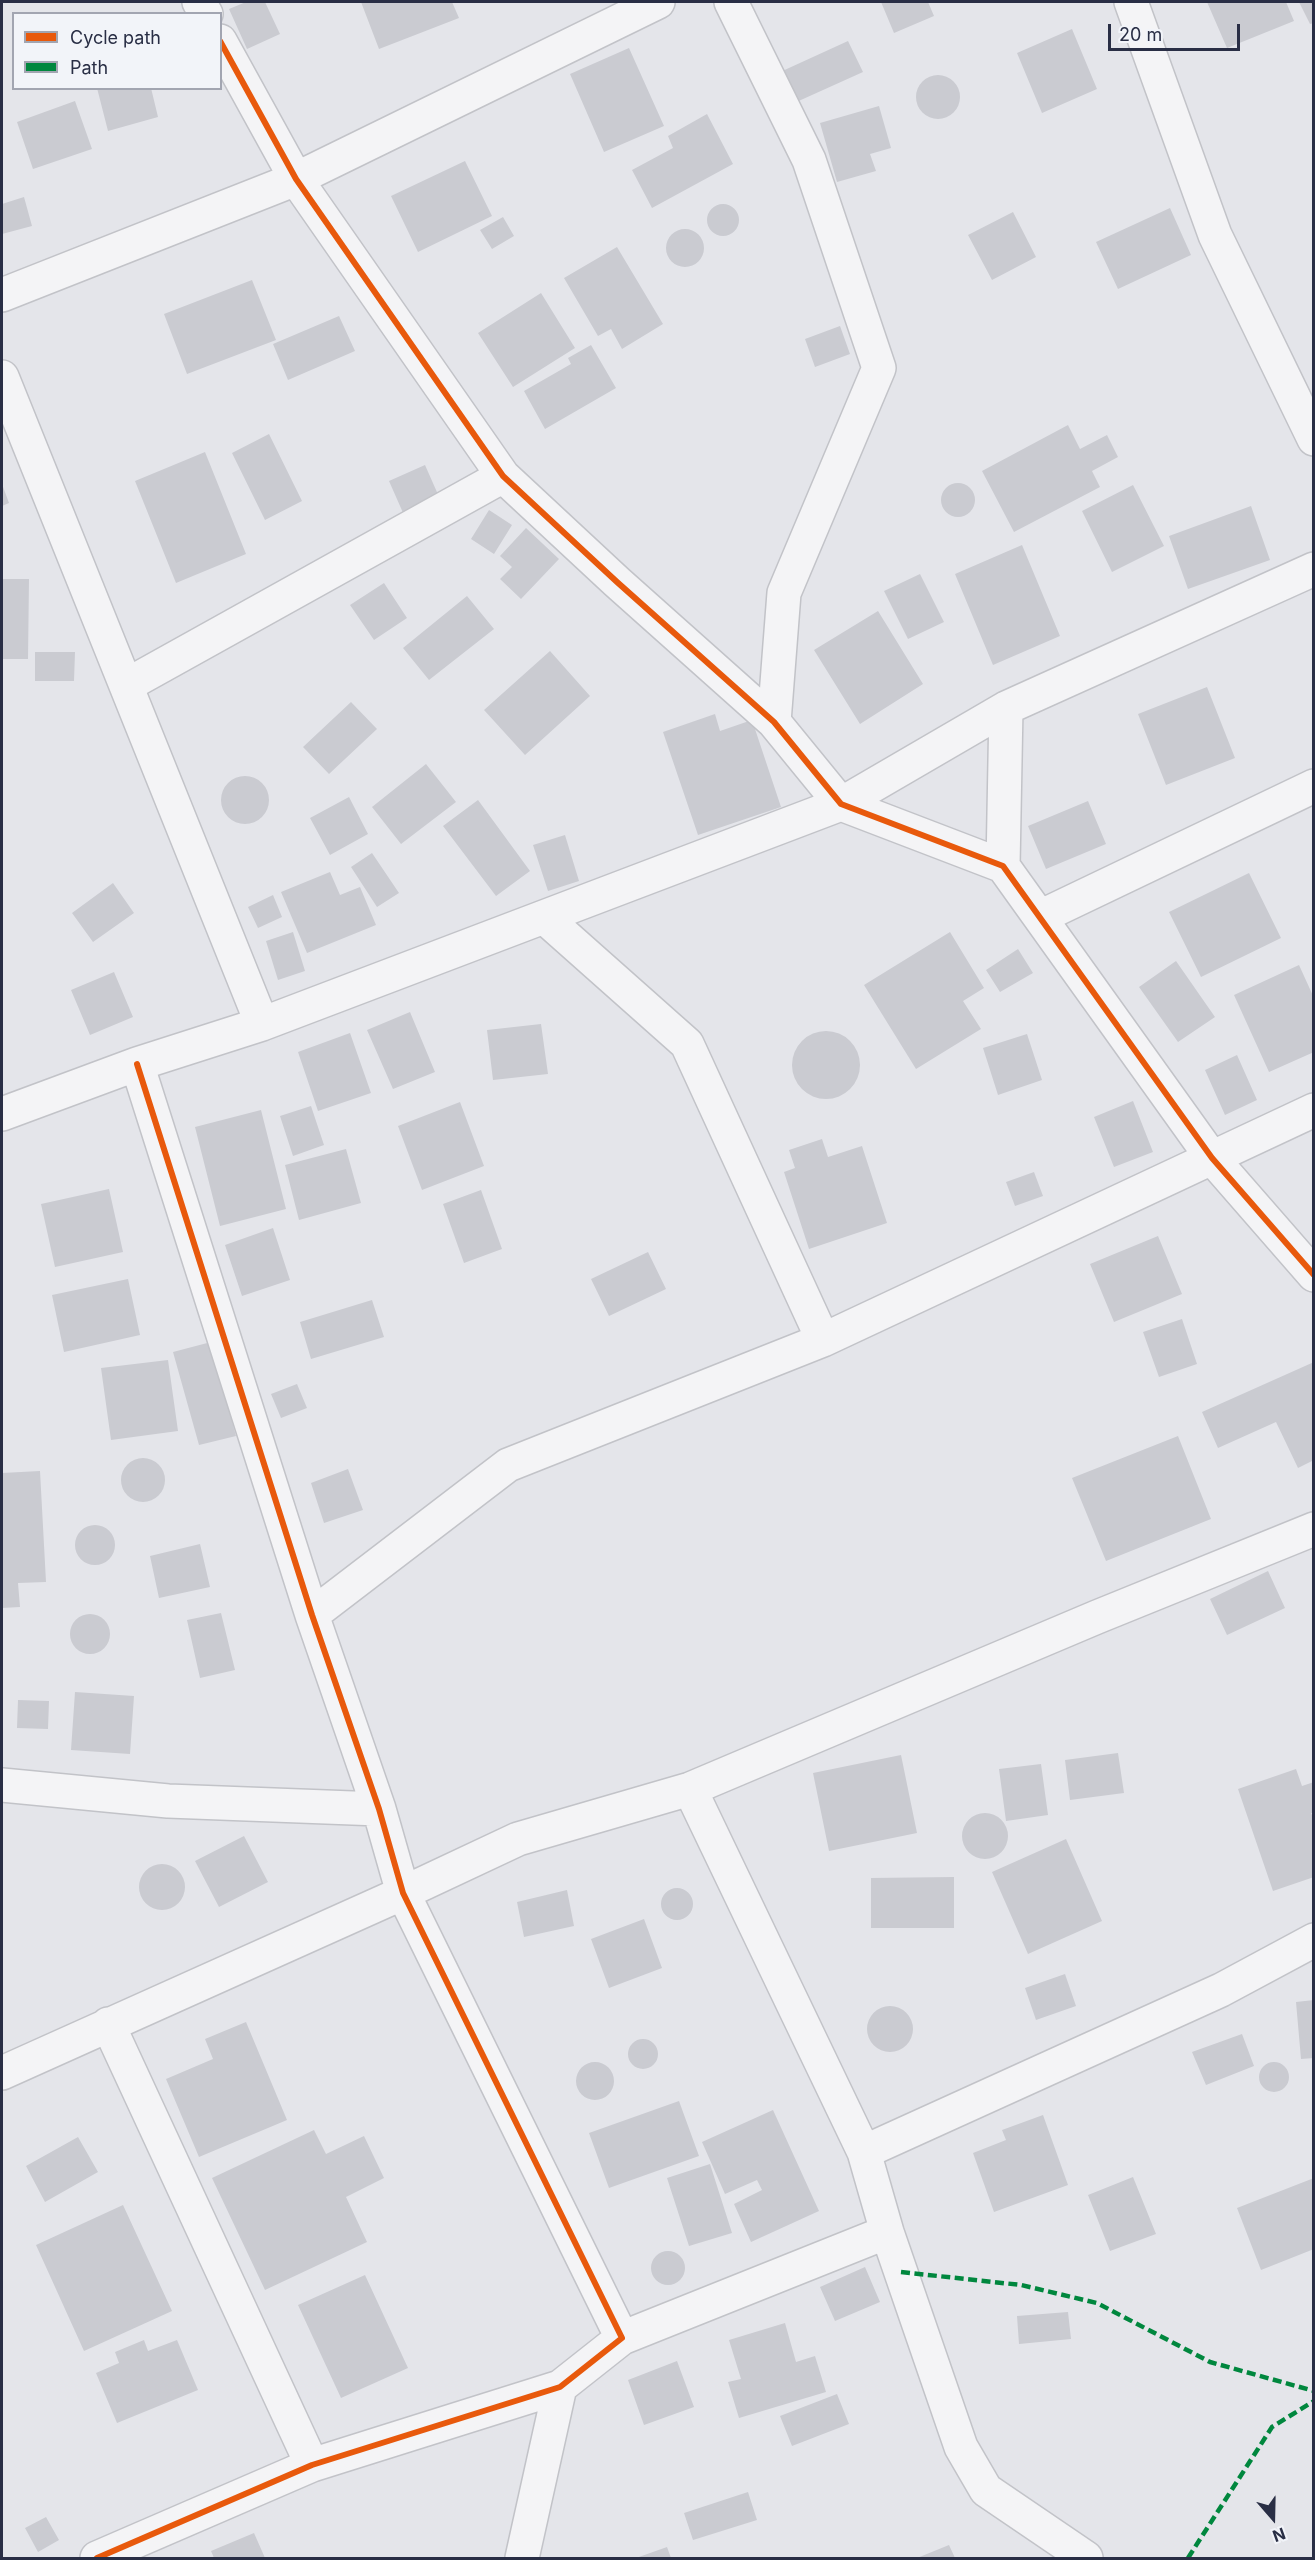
<!DOCTYPE html>
<style>
body{margin:0}
#map{position:relative;width:1315px;height:2560px;overflow:hidden;background:#e4e5ea;font-family:Inter,sans-serif}
canvas{display:block}
.frame{position:absolute;inset:0;border:3px solid #292e45;pointer-events:none}
.legend{position:absolute;left:12px;top:12px;width:210px;height:78px;box-sizing:border-box;background:#f2f4f9;border:2px solid #a2a5b1;margin:0;padding:8px 10px;list-style:none;font-size:18px;color:#292e45}
.legend li{display:flex;align-items:center;gap:12px;height:30px}
.legend b{width:30px;border:2px solid #a2a5b1}
.north{position:absolute;left:1243px;top:2488px;width:60px;height:60px;-webkit-text-stroke:4px #f2f4f9;paint-order:stroke;rotate:160deg;font-size:16px;font-weight:700;line-height:24px;text-align:center;color:#292e45}
.north::after{content:'';display:block;margin:auto;width:21px;height:27px;background:#292e45;clip-path:polygon(50% 0,100% 100%,50% 72%,0 100%)}
.scale{position:absolute;left:1108px;top:24px;width:132px;height:27px;box-sizing:border-box;border:3px solid #292e45;border-top:0;padding-left:8px;font-size:18px;line-height:21px;white-space:nowrap;color:#292e45;-webkit-text-stroke:4px #f2f4f9;paint-order:stroke}
</style>
<div id="map">
<canvas width="1315" height="2560"></canvas>
<div class="frame"></div>
<ul class="legend">
<li><b style="height:8px;background:#e8590c"></b>Cycle path</li>
<li><b style="height:8px;background:#00873e"></b>Path</li>
</ul>
<div class="north">N</div>
<div class="scale">20 m</div>
</div>
<script>
const ctx = document.querySelector('canvas').getContext('2d');
ctx.lineJoin = 'round';
function fill(path, color) {
  ctx.fillStyle = color;
  ctx.fill(path, 'evenodd');
}
function toPath(rows) {
  const path = new Path2D();
  for (const r of rows) {
    if (r.length === 3) {
      path.moveTo(r[0] + r[2], r[1]);
      path.arc(r[0], r[1], r[2], 0, 2 * Math.PI);
      continue;
    }
    path.moveTo(r[0], r[1]);
    for (let i = 2; i < r.length; i += 2) path.lineTo(r[i], r[i + 1]);
  }
  return path;
}
function stroke(path, color, width, dash) {
  ctx.strokeStyle = color;
  ctx.lineWidth = width;
  ctx.lineCap = dash ? 'butt' : 'round';
  ctx.setLineDash(dash || []);
  ctx.stroke(path);
}
fill(toPath([
 [246,2,265,2,280,34,247,49,229,9],
 [361,2,452,2,459,18,379,49],
 [881,2,928,2,934,16,894,33],
 [1207,2,1286,2,1294,21,1227,48],
 [1299,2,1314,2,1314,23,1310,24],
 [1072,29,1097,89,1042,113,1017,53],
 [848,41,863,72,792,104,778,73],
 [629,48,664,126,604,152,570,74],
 [938,97,22],
 [97,88,151,88,158,117,108,131],
 [75,101,92,149,33,169,17,122],
 [879,106,891,148,870,154,876,171,837,182,820,123],
 [707,114,733,164,652,208,632,170,673,148,668,136],
 [465,161,492,216,418,252,391,196],
 [24,197,32,226,2,234,2,204],
 [723,220,16],
 [1170,208,1191,255,1118,289,1096,242],
 [1013,212,1036,257,992,280,968,235],
 [503,217,514,236,492,249,480,230],
 [685,248,19],
 [617,247,663,324,622,349,611,329,598,336,564,278],
 [252,280,276,340,187,374,164,314],
 [541,293,575,348,513,387,478,333],
 [339,316,355,351,288,380,273,344],
 [840,326,850,354,815,367,805,339],
 [591,345,616,388,545,429,524,391,571,364,568,358],
 [1068,425,1080,449,1107,435,1118,457,1092,471,1100,487,1014,532,982,471],
 [269,434,302,501,265,520,232,453],
 [205,452,246,554,176,583,135,481],
 [425,465,440,499,404,515,389,481],
 [958,500,17],
 [2,484,9,503,2,506],
 [1133,485,1164,546,1112,572,1082,511],
 [1251,506,1270,560,1188,589,1169,536],
 [489,510,512,525,494,554,471,539],
 [526,528,559,559,521,599,500,579,512,567,500,556],
 [1022,545,1060,636,993,665,955,574],
 [920,574,944,622,908,639,884,591],
 [2,579,29,579,28,659,2,659],
 [384,583,407,618,374,640,350,605],
 [467,596,494,629,429,680,403,648],
 [878,611,923,684,860,724,814,650],
 [550,651,590,696,525,755,484,710],
 [35,652,75,652,74,681,35,681],
 [1207,687,1235,758,1166,785,1138,714],
 [351,702,377,729,329,774,303,747],
 [715,714,720,731,752,720,781,807,698,835,663,732],
 [426,764,456,802,401,844,372,807],
 [245,800,24],
 [349,797,368,834,330,855,310,818],
 [478,800,530,871,496,896,443,826],
 [1088,801,1106,844,1046,869,1028,826],
 [565,835,579,881,548,891,533,845],
 [372,853,399,893,377,907,351,867],
 [330,872,340,895,360,887,376,925,307,953,281,892],
 [1249,873,1281,938,1201,977,1169,912],
 [113,883,134,913,93,942,72,913],
 [273,895,282,917,258,928,248,907],
 [293,932,305,971,278,980,266,941],
 [950,932,984,988,963,1001,981,1029,916,1069,864,985],
 [1018,949,1033,973,1000,992,986,970],
 [1176,961,1215,1017,1178,1042,1139,987],
 [1299,965,1314,998,1314,1052,1269,1072,1234,995],
 [114,972,133,1017,90,1035,71,990],
 [410,1012,435,1072,393,1089,367,1030],
 [541,1024,548,1074,493,1080,487,1030],
 [826,1065,34],
 [350,1033,371,1093,318,1111,298,1052],
 [1027,1034,1042,1080,998,1095,983,1048],
 [1237,1055,1257,1100,1225,1115,1205,1070],
 [1133,1101,1153,1152,1114,1167,1094,1117],
 [460,1102,484,1166,422,1190,398,1126],
 [311,1106,324,1145,293,1156,280,1116],
 [261,1110,286,1209,220,1226,195,1127],
 [822,1139,828,1157,862,1146,887,1223,809,1249,784,1172,795,1168,789,1150],
 [346,1149,361,1203,299,1220,285,1165],
 [1034,1172,1043,1196,1015,1206,1006,1182],
 [109,1189,123,1252,55,1267,41,1204],
 [481,1190,502,1249,464,1263,443,1204],
 [273,1228,290,1280,242,1296,225,1245],
 [1158,1236,1182,1294,1114,1322,1090,1264],
 [648,1252,666,1289,609,1316,591,1279],
 [128,1279,140,1335,64,1352,52,1295],
 [372,1300,384,1337,311,1359,300,1322],
 [1182,1319,1197,1364,1159,1377,1143,1332],
 [211,1342,236,1436,199,1445,173,1352],
 [168,1360,178,1431,111,1440,101,1368],
 [1314,1362,1314,1460,1298,1468,1276,1422,1218,1448,1202,1412],
 [297,1384,307,1408,281,1418,271,1394],
 [1178,1436,1211,1519,1106,1561,1072,1478],
 [143,1480,22],
 [348,1469,363,1510,324,1523,311,1483],
 [40,1471,46,1582,18,1583,20,1607,2,1608,2,1473],
 [95,1545,20],
 [200,1544,210,1587,159,1598,150,1556],
 [1268,1571,1285,1608,1227,1635,1210,1599],
 [221,1613,235,1670,200,1678,187,1620],
 [90,1634,20],
 [75,1692,134,1696,130,1754,71,1750],
 [18,1700,49,1701,48,1729,17,1728],
 [1118,1753,1124,1793,1070,1800,1065,1760],
 [901,1755,917,1833,829,1851,813,1773],
 [1041,1764,1048,1815,1006,1821,999,1769],
 [1296,1769,1302,1786,1314,1782,1314,1813,1311,1813,1314,1819,1314,1877,1273,1891,1238,1789],
 [985,1836,23],
 [244,1836,268,1882,219,1907,195,1861],
 [1066,1839,1102,1921,1028,1954,992,1872],
 [162,1887,23],
 [954,1877,954,1928,871,1928,871,1878],
 [677,1904,16],
 [567,1890,574,1926,524,1937,517,1902],
 [644,1919,662,1968,609,1988,591,1939],
 [1065,1974,1076,2006,1036,2020,1025,1988],
 [1314,2000,1314,2058,1301,2059,1296,2002],
 [890,2029,23],
 [246,2022,287,2120,199,2157,166,2079,213,2059,205,2039],
 [1242,2034,1254,2066,1206,2085,1192,2052],
 [643,2054,15],
 [1274,2077,15],
 [595,2081,19],
 [679,2101,699,2156,609,2188,589,2133],
 [773,2110,819,2211,751,2242,734,2204,762,2190,757,2180,725,2194,702,2142],
 [1043,2115,1068,2185,994,2212,973,2153,1006,2140,1002,2130],
 [314,2130,326,2154,364,2136,384,2178,346,2197,367,2242,265,2290,212,2178],
 [78,2137,98,2172,45,2202,26,2166],
 [710,2164,732,2233,689,2246,667,2178],
 [1133,2177,1156,2234,1110,2251,1088,2195],
 [1314,2178,1314,2249,1261,2270,1237,2208],
 [123,2205,172,2311,84,2351,36,2245],
 [668,2268,17],
 [865,2267,880,2302,835,2321,820,2287],
 [365,2275,408,2368,341,2398,298,2305],
 [1068,2312,1071,2339,1019,2344,1017,2316],
 [785,2323,796,2362,815,2356,826,2392,739,2418,728,2382,741,2379,729,2340],
 [144,2340,148,2351,177,2340,198,2390,117,2423,96,2373,119,2363,115,2352],
 [677,2361,694,2407,644,2425,628,2380],
 [837,2394,849,2424,792,2446,780,2416],
 [748,2492,757,2520,693,2540,684,2513],
 [46,2517,59,2540,38,2552,25,2528],
 [254,2533,265,2558,214,2558,211,2551],
 [949,2545,955,2558,917,2558],
 [667,2547,671,2558,636,2558]
]), '#cacbd1');
const minor = toPath([
 [199,2,206,14],
 [731,2,809,160,879,368,784,593,774,722],
 [1131,2,1215,235,1314,439],
 [220,41,296,179,503,476,617,582,774,722,841,804,1003,866,1212,1158,1314,1275],
 [2,295,296,179,658,2],
 [2,377,262,1024],
 [127,685,503,476],
 [1003,866,1006,708],
 [544,917,687,1044,823,1340],
 [1040,917,1314,786],
 [2,1114,137,1064,262,1024,841,804,1006,708,1314,569],
 [312,1615,508,1465,823,1340,1314,1110],
 [2,1785,168,1801,379,1809],
 [690,1789,864,2152,887,2232,961,2447,986,2490,1086,2558],
 [108,2024,312,2465],
 [2,2073,403,1893,518,1839,690,1789,1097,1617,1314,1529],
 [864,2152,1221,1990,1314,1940],
 [622,2338,887,2232],
 [97,2558,312,2465,560,2387,622,2338,403,1893,379,1809,312,1615,137,1064],
 [522,2558,560,2387]
]);
stroke(minor, '#c2c3c8', 36);
stroke(minor, '#f4f4f6', 33);
stroke(toPath([
 [901,2272,1021,2285,1097,2303,1210,2362,1314,2391],
 [1188,2558,1272,2427,1314,2401]
]), '#00873e', 4.5, [9, 4.5]);
stroke(toPath([
 [220,41,296,179,503,476,617,582,774,722,841,804,1003,866,1212,1158,1314,1275],
 [97,2558,312,2465,560,2387,622,2338,403,1893,379,1809,312,1615,137,1064]
]), '#e8590c', 6);
</script>
